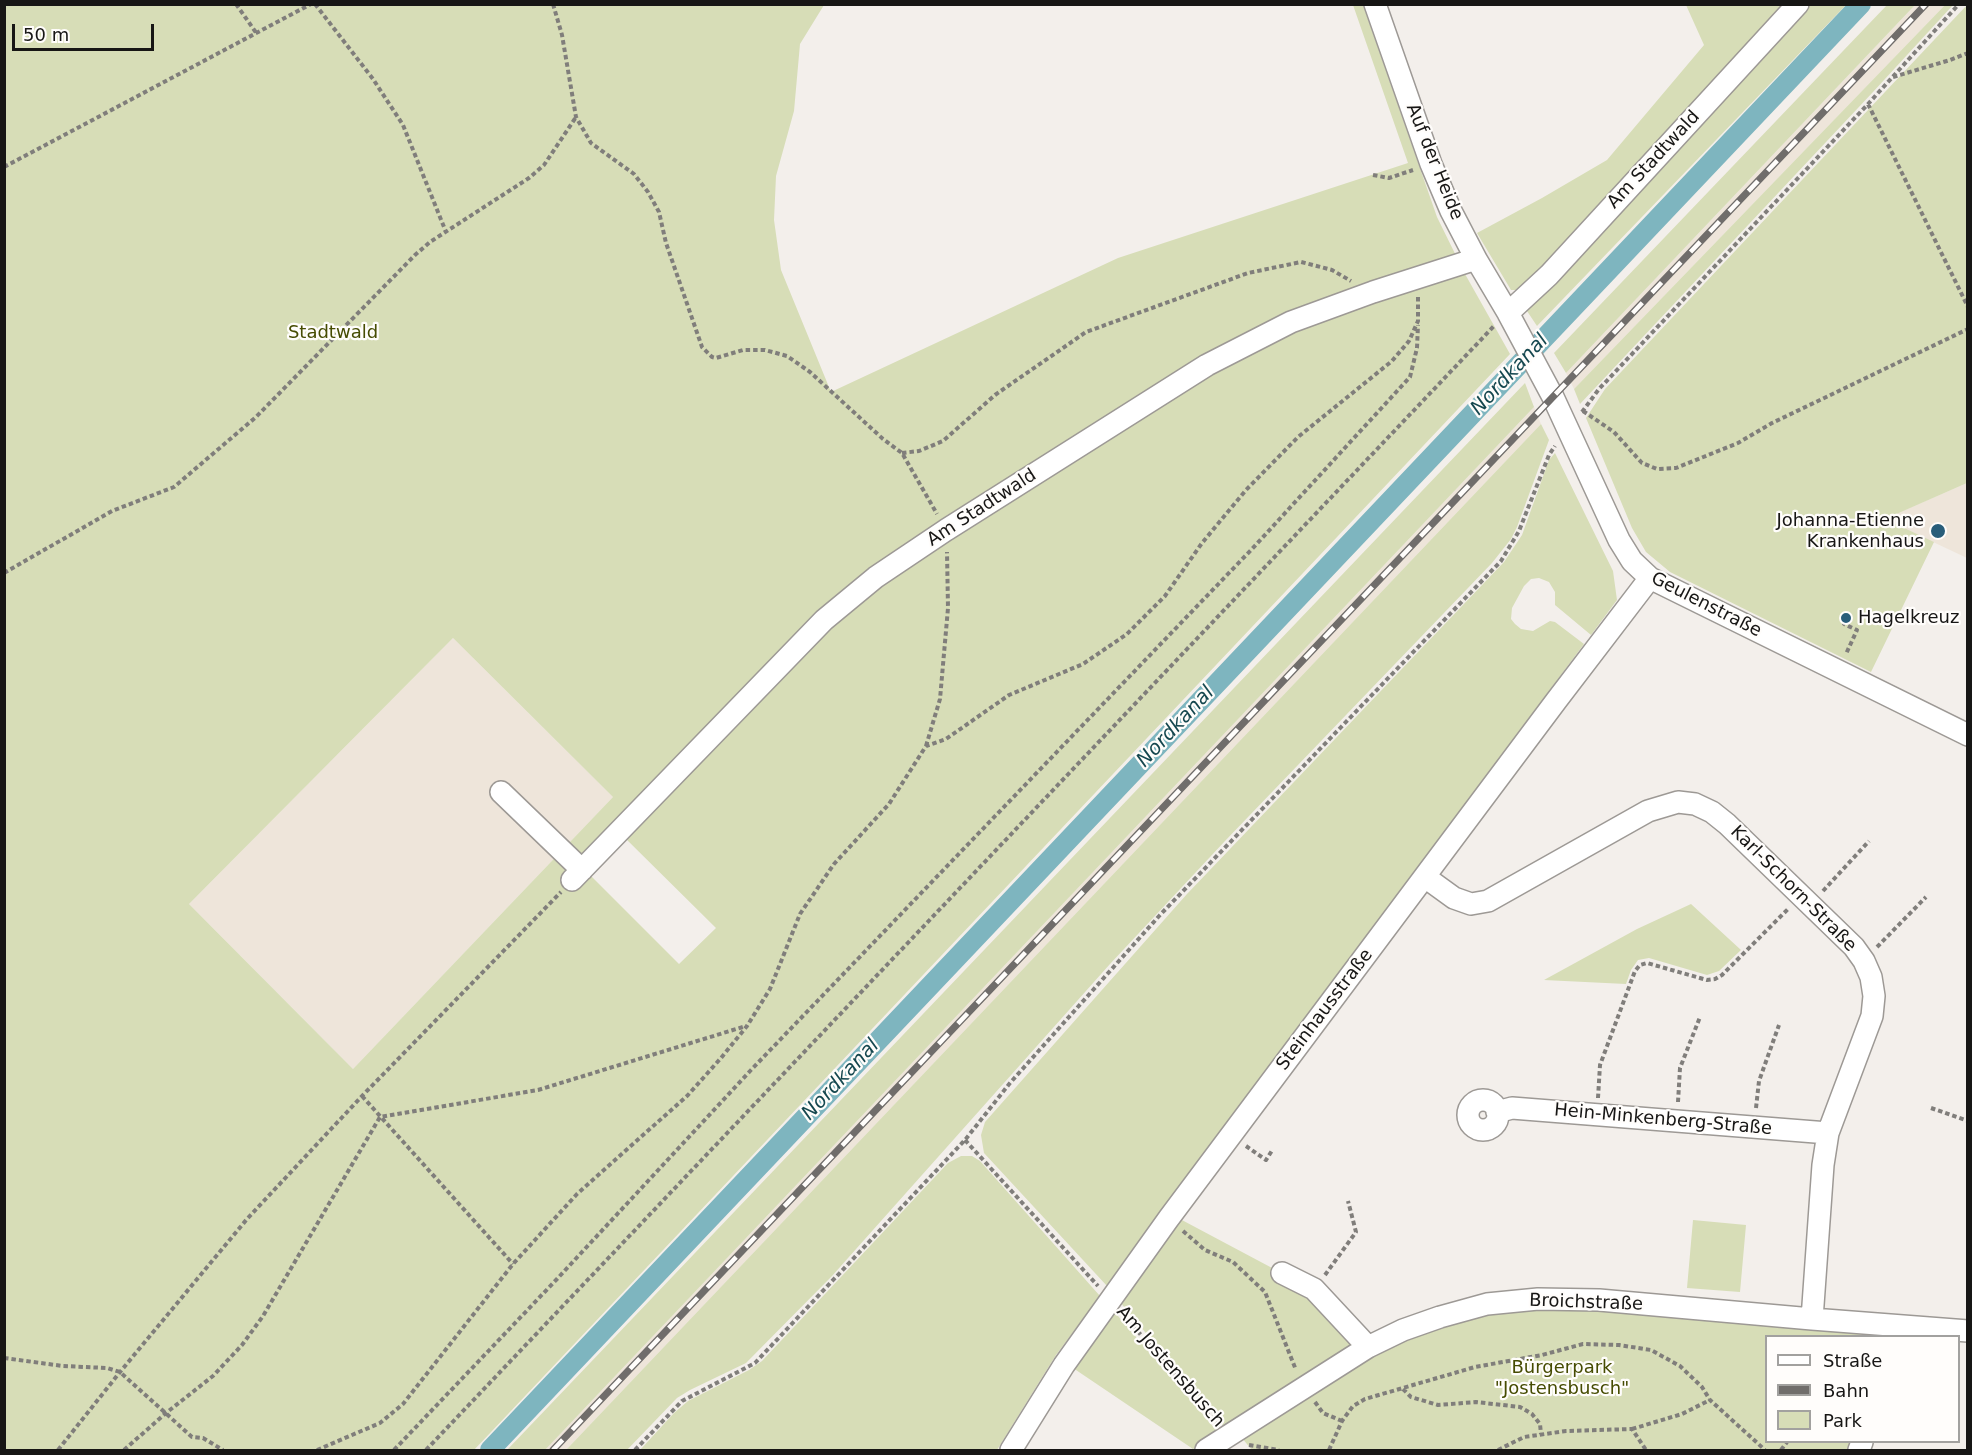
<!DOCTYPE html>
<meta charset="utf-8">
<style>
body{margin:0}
#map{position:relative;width:1972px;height:1455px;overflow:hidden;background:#f3efeb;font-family:"DejaVu Sans",sans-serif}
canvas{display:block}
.frame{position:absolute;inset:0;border:6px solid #171615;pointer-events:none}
.legend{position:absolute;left:1765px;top:1335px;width:195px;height:108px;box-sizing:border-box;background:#fffdfb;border:2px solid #a2a19f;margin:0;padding:8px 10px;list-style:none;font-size:18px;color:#171615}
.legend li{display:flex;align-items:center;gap:12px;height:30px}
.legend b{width:30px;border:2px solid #a2a19f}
.scale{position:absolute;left:12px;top:24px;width:142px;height:27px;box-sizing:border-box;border:3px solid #171615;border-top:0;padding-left:8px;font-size:18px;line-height:21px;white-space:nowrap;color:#171615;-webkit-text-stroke:4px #fffdfb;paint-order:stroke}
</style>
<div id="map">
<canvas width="1972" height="1455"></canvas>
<div class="frame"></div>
<ul class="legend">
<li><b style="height:8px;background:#fff"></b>Straße</li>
<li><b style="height:8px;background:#706d6b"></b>Bahn</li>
<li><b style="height:16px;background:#d7ddb7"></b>Park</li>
</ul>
<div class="scale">50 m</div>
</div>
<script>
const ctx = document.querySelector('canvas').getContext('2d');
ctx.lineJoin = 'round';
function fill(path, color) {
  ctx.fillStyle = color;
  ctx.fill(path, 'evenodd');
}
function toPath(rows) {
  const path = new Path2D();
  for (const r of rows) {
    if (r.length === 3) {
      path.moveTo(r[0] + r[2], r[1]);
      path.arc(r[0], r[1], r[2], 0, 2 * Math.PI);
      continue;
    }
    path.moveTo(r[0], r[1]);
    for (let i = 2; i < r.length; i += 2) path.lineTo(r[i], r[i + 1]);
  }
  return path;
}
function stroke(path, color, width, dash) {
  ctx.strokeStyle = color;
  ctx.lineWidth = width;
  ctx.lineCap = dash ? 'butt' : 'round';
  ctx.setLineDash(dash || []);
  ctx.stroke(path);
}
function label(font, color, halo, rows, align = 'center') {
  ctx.font = font + ' "DejaVu Sans",sans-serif';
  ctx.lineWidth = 4.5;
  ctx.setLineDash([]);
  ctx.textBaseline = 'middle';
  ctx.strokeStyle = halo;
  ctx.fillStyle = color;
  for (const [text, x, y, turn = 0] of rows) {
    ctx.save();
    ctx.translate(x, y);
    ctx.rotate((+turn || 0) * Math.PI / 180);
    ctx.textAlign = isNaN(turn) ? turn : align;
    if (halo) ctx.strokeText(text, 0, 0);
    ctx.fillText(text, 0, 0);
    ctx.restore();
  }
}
fill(toPath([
 [1915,5,1945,5,1574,389,1566,373],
 [1534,407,1541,424,566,1450,545,1450],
 [1967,483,1967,558,1884,519],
 [453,638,613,797,353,1069,189,904]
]), '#eee5da');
fill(toPath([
 [4,5,824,5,800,44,794,111,776,176,774,220,781,270,831,392,1118,258,1408,163,1353,5,1363,5,1437,217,1465,274,1510,354,474,1450,5,1450],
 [453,638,613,797,353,1069,189,904],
 [624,837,716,928,679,964,588,873],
 [1686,5,1790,5,1522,290,1511,290,1477,233,1542,198,1607,160,1704,45],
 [1806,5,1846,5,1537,326,1525,308],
 [1887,5,1915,5,1566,373,1554,353],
 [1945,5,1953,5,1873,92,1580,404,1574,389],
 [1967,5,1967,483,1885,519,1934,542,1871,672,1670,572,1646,552,1632,528,1586,418,1605,389],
 [1525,383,1534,407,545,1450,507,1450],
 [1541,424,1549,440,1517,527,1511,539,1492,563,1225,841,1110,964,832,1276,746,1363,690,1390,677,1398,627,1450,566,1450],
 [1555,453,1613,571,1617,600,1591,635,1555,605,1555,592,1549,582,1539,578,1531,579,1524,586,1512,608,1511,619,1515,624,1521,629,1533,631,1550,621,1555,622,1584,644,1107,1286,984,1153,981,1135,985,1122,1187,894,1504,562,1522,535,1549,460],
 [1691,904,1741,950,1719,971,1707,975,1649,958,1638,960,1631,970,1626,984,1544,980,1637,929],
 [961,1156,972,1156,980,1161,1100,1296,1056,1355,997,1450,640,1450,674,1413,688,1401,749,1370,762,1361,948,1163],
 [1180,1219,1274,1269,1307,1292,1352,1344,1225,1428,1120,1302],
 [1693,1220,1746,1225,1740,1292,1687,1288],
 [1540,1307,1597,1308,1882,1334,1884,1336,1766,1336,1766,1442,1851,1442,1847,1450,1252,1450,1241,1437,1377,1351,1440,1325,1490,1313],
 [1114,1311,1118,1316,1218,1432,1193,1449,1073,1368]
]), '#d7ddb7');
stroke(toPath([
 [490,1450,1861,4]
]), '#7eb5bf', 20);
const minor = toPath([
 [1375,4,1431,164,1451,211,1476,259,1508,313,1553,397,1619,540,1632,561,1650,578,1968,735],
 [1508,313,1549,275,1798,4],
 [501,792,582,870],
 [1425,877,1454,898,1471,904,1488,901,1648,811,1678,802,1695,804,1712,812,1727,824,1854,947,1864,961,1871,977,1874,996,1872,1016,1828,1133,1823,1165,1812,1319],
 [572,880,824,620,876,577,946,530,1207,365,1291,322,1373,292,1476,259],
 [1483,1115,15],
 [1497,1112,1512,1108,1828,1133],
 [1282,1273,1314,1289,1368,1347],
 [1011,1450,1064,1365,1169,1218,1556,701,1650,578],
 [1206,1450,1368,1347,1403,1330,1440,1317,1487,1304,1538,1299,1599,1300,1812,1319,1968,1331],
 [1859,1450,1862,1442]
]);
stroke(minor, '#9d9995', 24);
stroke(toPath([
 [236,4,257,34],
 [315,4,373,79,403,125,446,232],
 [553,4,562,35,576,117,591,143,634,174,648,192,659,212,666,243,702,347,712,357,716,358,743,350,765,350,787,356,810,372,883,439,902,453,937,514],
 [1893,77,1950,60,1968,53],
 [1868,104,1968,307],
 [4,167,311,4],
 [1373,175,1389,178,1413,170],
 [1583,411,1614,432,1642,463,1657,469,1676,468,1738,443,1772,423,1968,329],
 [1582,412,1599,389,1868,104,1959,4],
 [902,453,919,451,943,441,995,395,1086,332,1248,273,1301,262,1332,270,1351,281],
 [4,573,112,511,174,487,256,417,415,255,430,242,529,178,544,165,576,117],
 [1845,621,1844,624,1857,630,1846,654],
 [926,746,940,699,948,608,947,552],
 [1823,891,1869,841],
 [1877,947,1926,897],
 [362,1096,513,1264],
 [1598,1098,1600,1065,1635,971,1640,965,1647,963,1707,980,1715,979,1722,975,1788,909],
 [1678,1102,1680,1068,1700,1017],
 [1756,1108,1759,1081,1779,1025],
 [1931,1108,1968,1121],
 [965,1140,1098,1286],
 [1246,1146,1266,1160,1273,1149],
 [1183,1231,1205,1250,1233,1262,1265,1292,1296,1370],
 [1325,1275,1356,1232,1348,1201],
 [1123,1314,1216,1423],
 [4,1358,63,1366,107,1368,120,1372,192,1437,203,1438,223,1450],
 [1403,1389,1411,1397,1438,1405,1476,1402,1520,1407,1532,1414,1540,1424,1541,1434],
 [1315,1402,1323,1413,1342,1421],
 [1632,1429,1682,1414,1710,1400],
 [1249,1445,1279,1450],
 [58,1450,120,1372,247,1219,362,1096,561,892],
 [124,1450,166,1413,213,1376,242,1345,263,1316,380,1117,538,1090,746,1026],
 [317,1450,380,1423,403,1404,513,1264,577,1194,688,1095,721,1058,747,1026,770,989,800,914,834,864,889,804,926,746,946,739,1009,695,1083,664,1127,634,1165,596,1202,543,1246,490,1298,437,1392,361,1409,341,1418,321,1418,297],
 [394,1450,557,1279,751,1070,1252,549,1410,377,1417,348,1418,325],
 [426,1450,1494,326],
 [635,1450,682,1401,755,1363,965,1140,1010,1083,1160,915,1501,561,1519,531,1549,455,1555,446],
 [1329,1450,1342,1421,1353,1406,1365,1399,1475,1367,1542,1355,1583,1344,1619,1345,1651,1350,1680,1366,1702,1387,1710,1400,1765,1450],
 [1498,1450,1524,1437,1566,1431,1632,1429,1646,1450],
 [1781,1450,1787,1442]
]), '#807e7b', 4, [4.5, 3]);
stroke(minor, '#fff', 21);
const rail = toPath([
 [553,1450,1926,4]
]);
stroke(rail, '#706d6b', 7);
stroke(rail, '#fffdfb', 4.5, [14]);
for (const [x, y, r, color] of [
 [1938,531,8,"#285d79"],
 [1846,618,6,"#285d79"]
]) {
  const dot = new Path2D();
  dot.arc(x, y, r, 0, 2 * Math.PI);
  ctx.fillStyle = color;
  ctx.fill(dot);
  stroke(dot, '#fffdfb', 2);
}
label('18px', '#171615', '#fffdfb', [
 ["Am Stadtwald",1654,160,-47],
 ["Auf der Heide",1434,162,68],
 ["Am Stadtwald",982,508,-33],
 ["Geulenstraße",1706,605,27],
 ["Karl-Schorn-Straße",1793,889,45],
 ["Steinhausstraße",1325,1010,-53],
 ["Hein-Minkenberg-Straße",1663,1120,5],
 ["Broichstraße",1586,1303,2],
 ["Am Jostensbusch",1170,1367,49]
]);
label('18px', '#464c02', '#fffdfb', [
 ["Stadtwald",333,333],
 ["Bürgerpark",1562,1368],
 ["\"Jostensbusch\"",1562,1389]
]);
label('18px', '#171615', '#fffdfb', [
 ["Johanna-Etienne",1924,521],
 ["Krankenhaus",1924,542],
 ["Hagelkreuz",1858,618,"left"]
], 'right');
label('italic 20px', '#15474f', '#fffdfb', [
 ["Nordkanal",1510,375,-47],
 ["Nordkanal",1176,727,-47],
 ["Nordkanal",841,1080,-47]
]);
</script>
